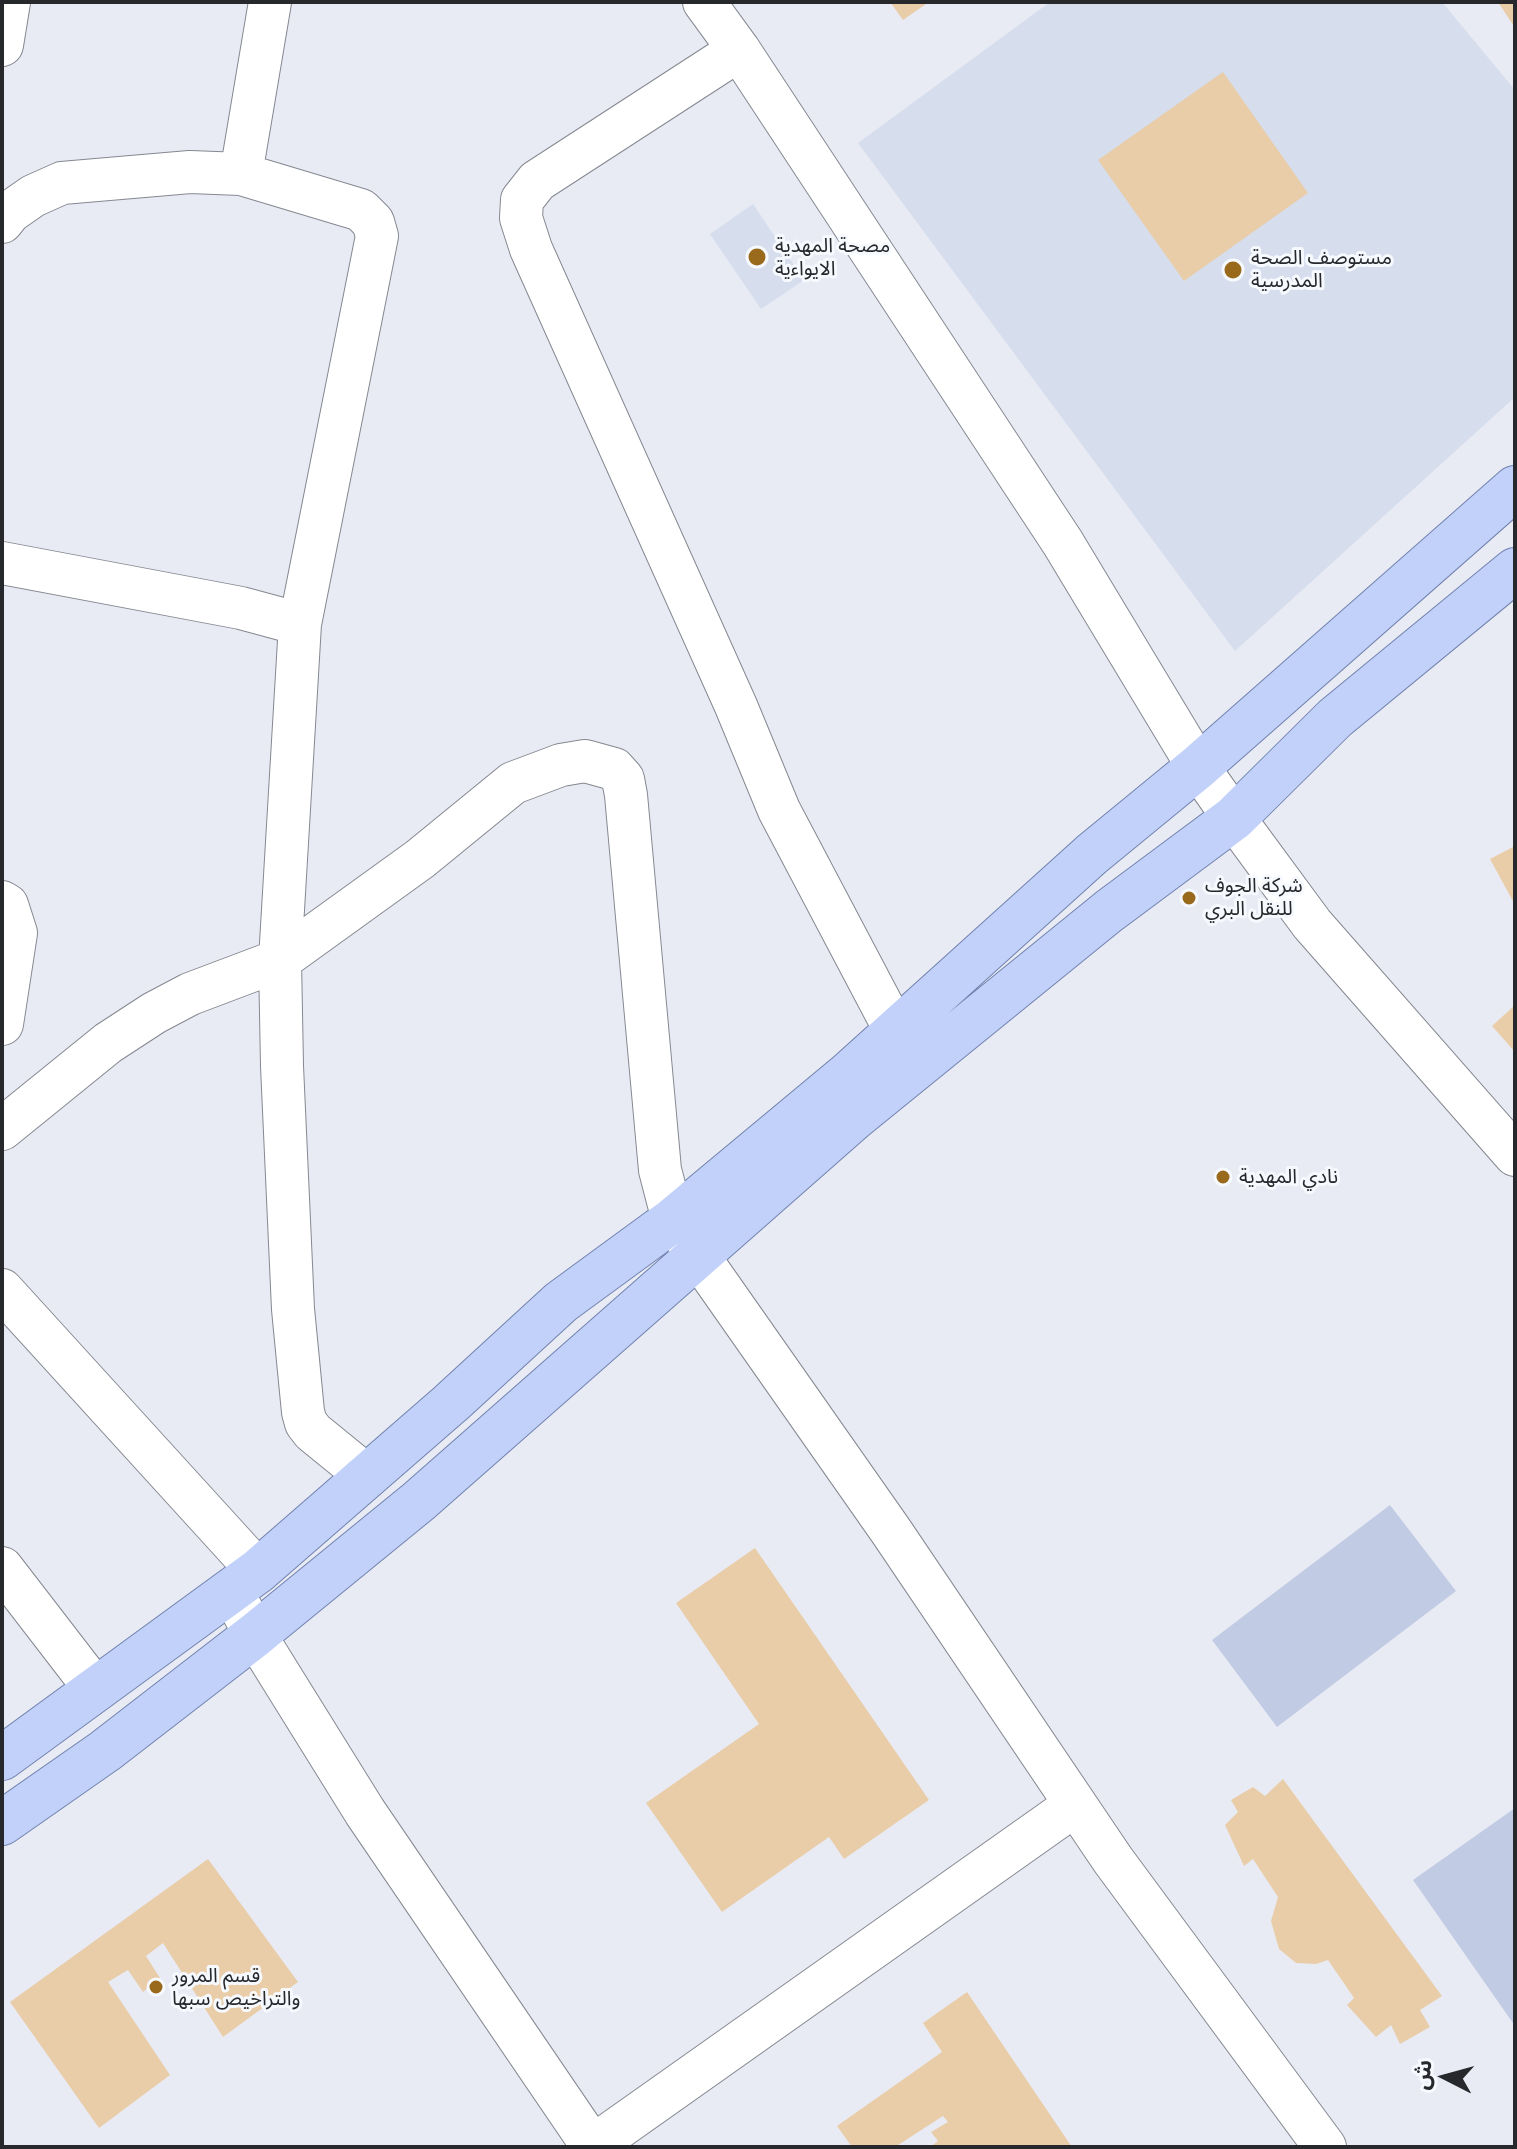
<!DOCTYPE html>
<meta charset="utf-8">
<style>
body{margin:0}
#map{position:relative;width:1517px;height:2149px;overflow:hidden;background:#e8ebf4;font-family:"Noto Sans","Noto Sans Arabic",sans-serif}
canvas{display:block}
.frame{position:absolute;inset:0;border:4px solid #27282b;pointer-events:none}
.north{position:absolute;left:1405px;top:2037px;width:80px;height:80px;-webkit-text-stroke:6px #f6f9fe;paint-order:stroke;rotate:276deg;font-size:22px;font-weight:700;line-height:32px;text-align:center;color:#27282b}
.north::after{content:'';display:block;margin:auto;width:28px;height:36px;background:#27282b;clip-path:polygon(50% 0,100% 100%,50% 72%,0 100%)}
</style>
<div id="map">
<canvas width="1517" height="2149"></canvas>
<div class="frame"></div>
<div class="north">ش</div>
</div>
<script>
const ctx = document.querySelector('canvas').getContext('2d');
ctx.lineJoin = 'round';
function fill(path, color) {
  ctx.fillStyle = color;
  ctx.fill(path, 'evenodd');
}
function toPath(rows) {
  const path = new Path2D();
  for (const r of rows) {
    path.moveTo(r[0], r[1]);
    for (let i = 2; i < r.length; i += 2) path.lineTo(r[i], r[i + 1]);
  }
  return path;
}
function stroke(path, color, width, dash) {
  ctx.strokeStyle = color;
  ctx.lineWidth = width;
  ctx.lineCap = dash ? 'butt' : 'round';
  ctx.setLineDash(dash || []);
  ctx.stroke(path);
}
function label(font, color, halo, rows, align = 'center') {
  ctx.font = font + ' "Noto Sans","Noto Sans Arabic",sans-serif';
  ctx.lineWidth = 6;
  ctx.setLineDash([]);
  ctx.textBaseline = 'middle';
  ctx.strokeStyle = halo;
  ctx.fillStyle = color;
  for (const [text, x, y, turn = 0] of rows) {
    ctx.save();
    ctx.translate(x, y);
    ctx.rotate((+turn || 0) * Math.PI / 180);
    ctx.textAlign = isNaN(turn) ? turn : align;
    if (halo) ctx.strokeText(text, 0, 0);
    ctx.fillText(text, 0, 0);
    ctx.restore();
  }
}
fill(toPath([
 [1050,2,1442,2,1515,90,1515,397,1235,651,858,143],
 [753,204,804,280,761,309,710,234]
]), '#d6ddec');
fill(toPath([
 [1390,1505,1456,1591,1277,1727,1212,1640],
 [1515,1808,1515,2026,1413,1880]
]), '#c1cbe4');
fill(toPath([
 [890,2,929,2,903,20],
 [1498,2,1515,2,1515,28],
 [1223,72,1308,193,1184,281,1098,160],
 [1515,846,1515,905,1490,859],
 [1515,1005,1515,1052,1492,1026],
 [755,1548,929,1800,844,1859,829,1837,722,1912,646,1803,759,1724,676,1603],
 [1283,1779,1442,1996,1420,2010,1430,2027,1400,2044,1391,2025,1376,2037,1347,2005,1354,1998,1328,1960,1316,1964,1296,1963,1279,1949,1271,1921,1278,1897,1253,1859,1244,1866,1225,1825,1238,1812,1231,1800,1253,1787,1265,1796],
 [208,1859,298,1982,223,2037,163,1943,146,1956,160,1978,143,1992,128,1970,108,1982,170,2075,99,2128,10,2002],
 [967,1992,1072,2147,930,2147,938,2141,931,2132,948,2122,943,2116,895,2147,852,2147,837,2126,942,2052,923,2023]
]), '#e9cda9');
const minor = toPath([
 [270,2,241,174,361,210,373,222,377,236,300,624,280,960,282,1066,293,1309,303,1412,306,1423,313,1432,367,1476],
 [704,2,739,50,1063,543,1198,767,1234,818,1312,924,1515,1155],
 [2,45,9,2],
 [739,50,537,181,522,200,521,218,531,249,736,706,779,810,895,1030],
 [2,222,10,212,33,196,62,183,190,172,241,174],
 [2,563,241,608,300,624],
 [2,902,7,905,16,933,2,1024],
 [2,1129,108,1043,154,1013,190,994,280,960,420,859,513,783,561,765,585,761,614,769,623,779,626,795,660,1170,673,1220,891,1531,1113,1860,1325,2147],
 [2,1290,258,1571],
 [2,1568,96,1690],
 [232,1591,255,1635,365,1812,593,2147],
 [593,2146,1075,1805]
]);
const major = toPath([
 [2,1758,258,1571,451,1403,561,1302,673,1220,846,1076,1092,854,1198,767,1515,488],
 [2,1823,105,1751,255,1635,419,1501,853,1119,1109,911,1234,818,1335,718,1515,570]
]);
stroke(minor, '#858890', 44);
stroke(major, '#7182ae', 46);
stroke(minor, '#fff', 42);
stroke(major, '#c2d1f9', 44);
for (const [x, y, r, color] of [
 [757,257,10,"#9a6a1c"],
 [1233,270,10,"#9a6a1c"],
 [1189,898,8,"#9a6a1c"],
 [1223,1177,8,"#9a6a1c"],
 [156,1987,8,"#9a6a1c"]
]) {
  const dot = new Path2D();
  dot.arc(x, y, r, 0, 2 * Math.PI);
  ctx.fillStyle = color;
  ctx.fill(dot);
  stroke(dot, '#f6f9fe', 3);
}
label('20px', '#27282b', '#f6f9fe', [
 ["مصحة المهدية",775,246],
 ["الايواءية",775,269],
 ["مستوصف الصحة",1251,258],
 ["المدرسية",1251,281],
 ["شركة الجوف",1205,886],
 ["للنقل البري",1205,909],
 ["نادي المهدية",1239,1177],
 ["قسم المرور",172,1976],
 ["والتراخيص سبها",172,1999]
], 'left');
</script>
